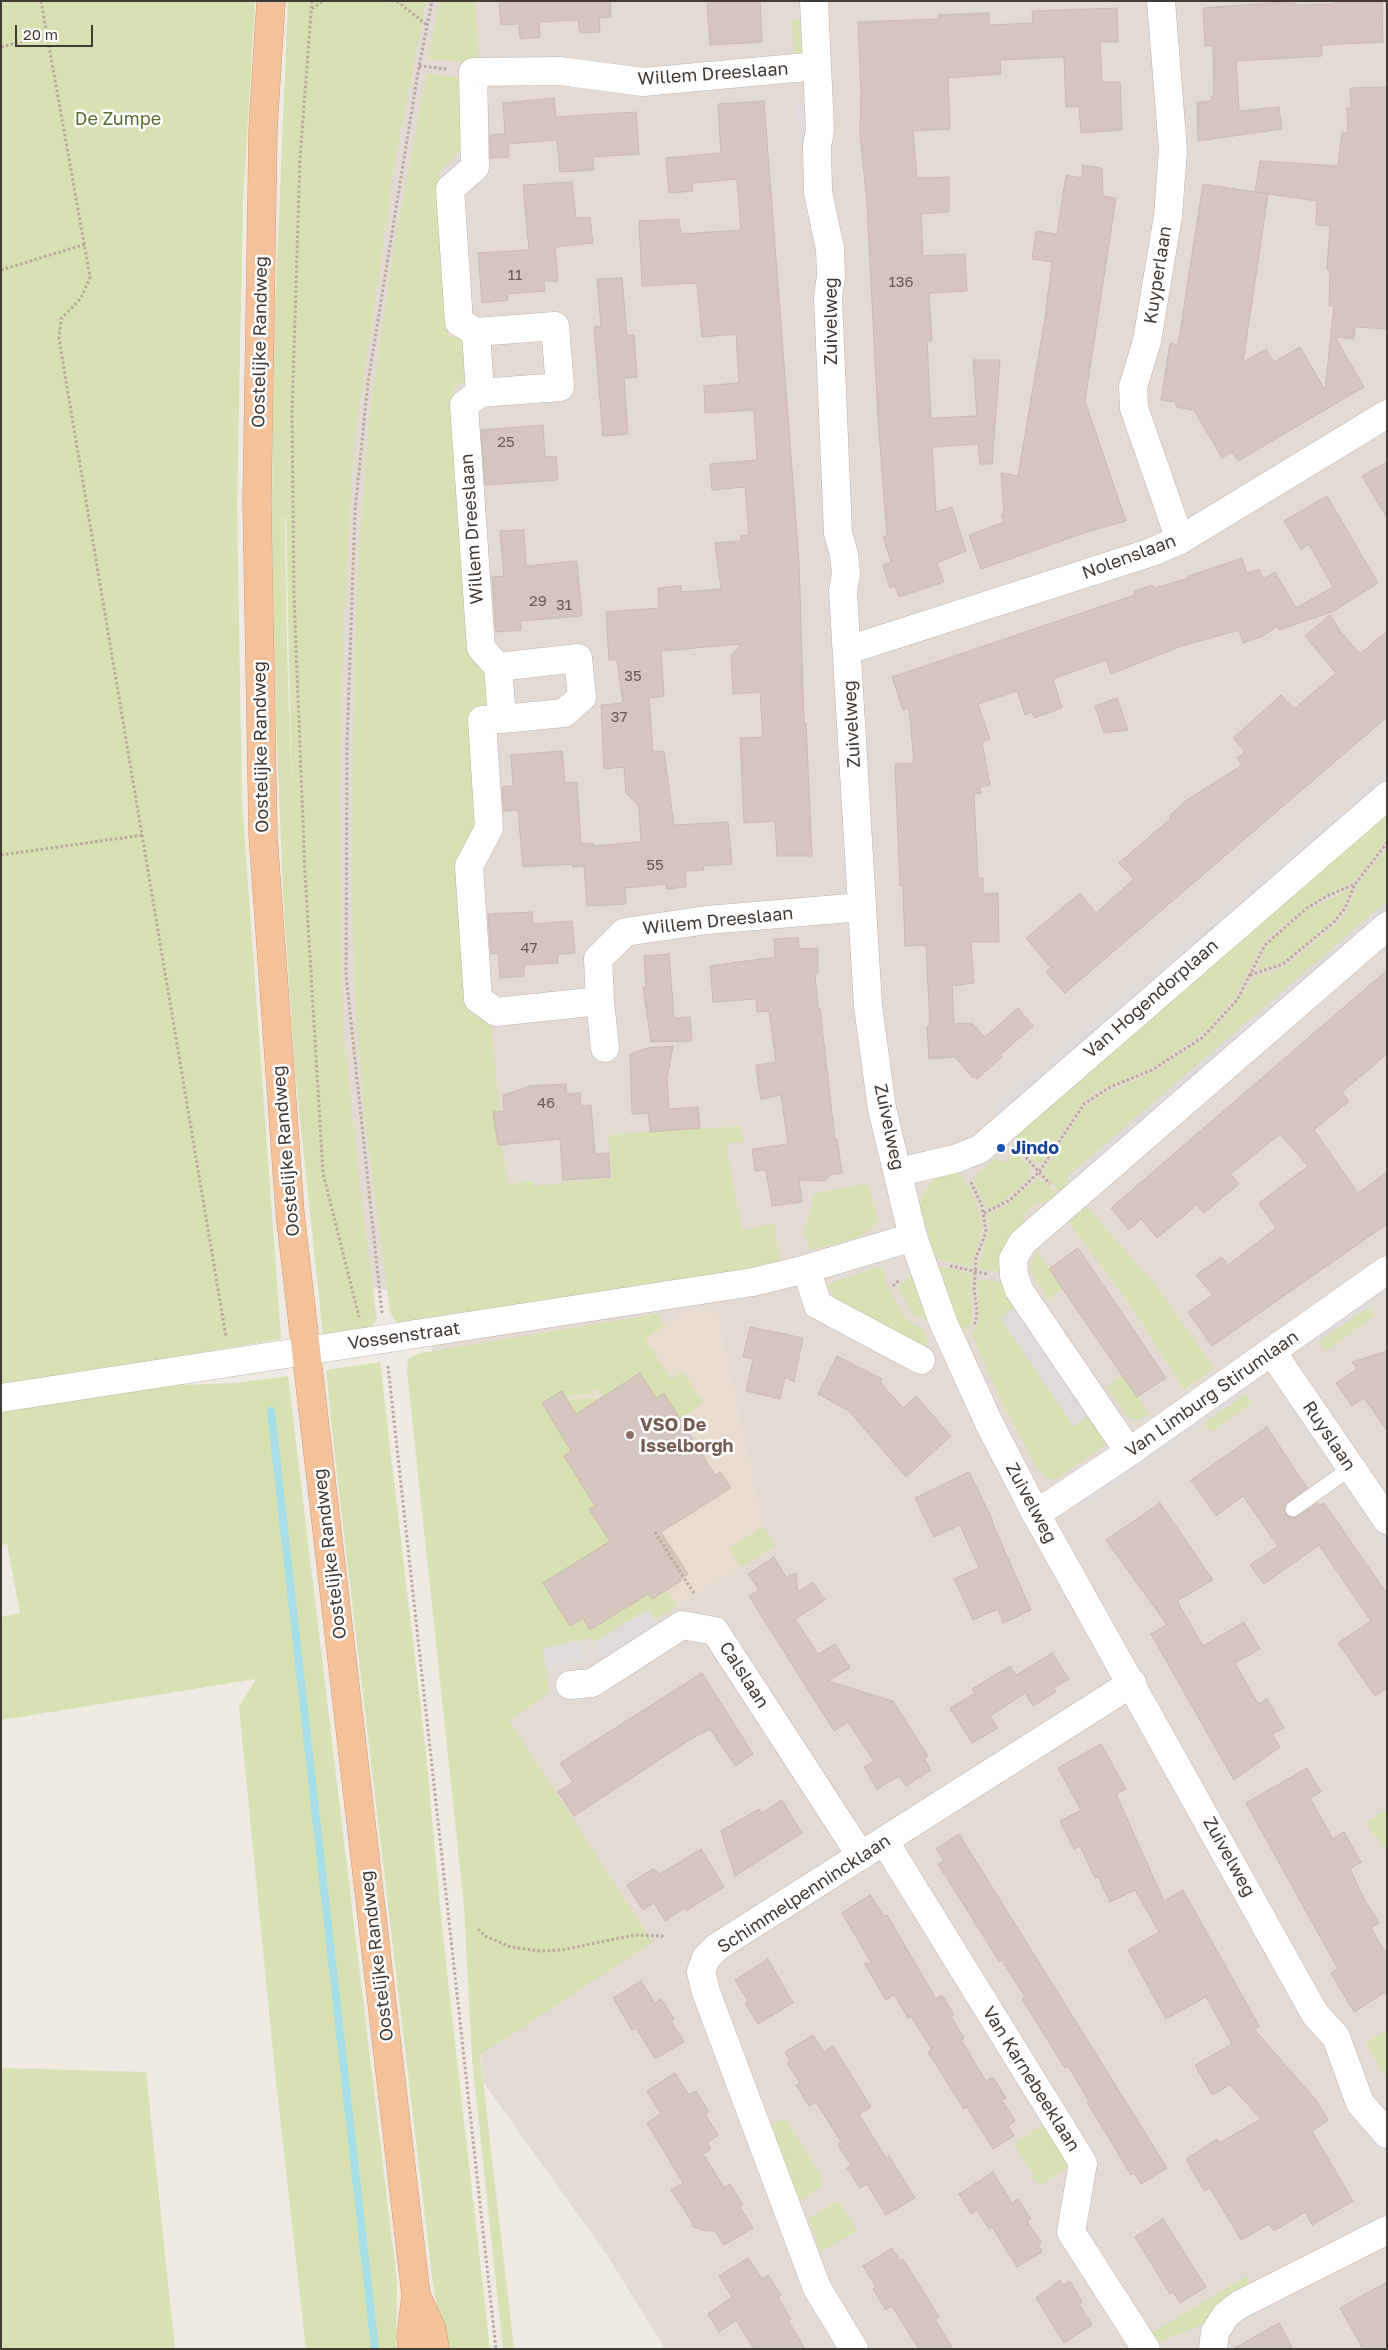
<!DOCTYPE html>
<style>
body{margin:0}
#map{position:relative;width:1388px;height:2350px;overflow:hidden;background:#f0eae5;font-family:"Golos Text",sans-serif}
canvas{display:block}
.frame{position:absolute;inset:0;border:2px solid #423a35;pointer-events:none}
.scale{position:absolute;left:15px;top:25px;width:78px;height:22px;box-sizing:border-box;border:2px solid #423a35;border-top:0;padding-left:6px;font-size:15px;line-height:18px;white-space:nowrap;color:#423a35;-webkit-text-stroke:4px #fff;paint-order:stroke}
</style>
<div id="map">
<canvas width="1388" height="2350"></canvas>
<div class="frame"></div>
<div class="scale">20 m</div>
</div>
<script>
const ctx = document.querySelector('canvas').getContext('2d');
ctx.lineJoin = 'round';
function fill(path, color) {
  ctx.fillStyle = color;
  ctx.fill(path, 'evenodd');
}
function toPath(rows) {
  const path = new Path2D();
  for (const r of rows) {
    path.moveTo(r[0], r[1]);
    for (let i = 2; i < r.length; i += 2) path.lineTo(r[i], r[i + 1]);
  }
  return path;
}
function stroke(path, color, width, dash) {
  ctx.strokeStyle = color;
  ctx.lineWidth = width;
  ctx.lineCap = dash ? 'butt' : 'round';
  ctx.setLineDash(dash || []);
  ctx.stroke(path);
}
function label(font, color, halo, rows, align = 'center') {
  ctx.font = font + ' "Golos Text",sans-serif';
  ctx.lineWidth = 5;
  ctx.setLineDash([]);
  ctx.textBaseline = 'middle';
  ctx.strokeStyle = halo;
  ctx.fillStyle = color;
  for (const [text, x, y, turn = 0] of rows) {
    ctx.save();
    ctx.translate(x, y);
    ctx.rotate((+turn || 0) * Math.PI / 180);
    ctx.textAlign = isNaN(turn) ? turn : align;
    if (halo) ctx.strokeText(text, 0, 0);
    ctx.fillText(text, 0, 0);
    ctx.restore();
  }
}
fill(toPath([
 [409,1,1387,1,1387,2349,665,2349,607,2255,483,2082,434,1361,424,1294,358,1287,330,992,334,710,362,222]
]), '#e4dad4');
fill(toPath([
 [716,1306,765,1530,775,1546,677,1606,666,1590,587,1640,580,1641,505,1339,657,1314,665,1326,689,1309]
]), '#e8dbd0');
fill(toPath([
 [1,1,255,1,243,203,237,506,242,802,281,1339,1,1386],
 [288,1,388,1,390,5,390,1,426,1,397,150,354,442,344,615,339,794,343,1029,362,1205,377,1320,368,1329,323,1335,295,1072,283,892,275,692,272,510,274,334],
 [285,517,286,517,292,799,287,647],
 [440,1,475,1,479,63,428,59],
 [800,20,802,52,798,53,794,53,792,21],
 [427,73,461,78,461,149,439,173,448,337,463,337,466,383,453,386,473,662,486,669,491,703,475,707,481,828,463,858,470,1013,474,1015,490,1016,507,1184,533,1181,534,1186,613,1178,608,1135,740,1126,743,1141,726,1144,742,1231,774,1223,780,1261,717,1274,399,1324,394,1319,390,1311,364,1109,355,993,352,895,354,665,360,536,370,413,395,242],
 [1387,812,1387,839,1358,877,1350,883,1321,897,1270,935,1262,944,1235,997,1209,1028,1162,1062,1094,1093,1081,1104,1042,1163,1035,1163,1009,1133],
 [1387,848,1387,901,1068,1176,1067,1188,1061,1193,1047,1178,1044,1171,1082,1110,1102,1095,1158,1070,1202,1040,1221,1022,1254,978,1279,970,1293,961,1344,917,1359,884],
 [1349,889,1350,890,1345,902,1337,916,1330,923,1284,962,1257,970,1266,947,1274,938,1308,910],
 [1017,1152,1030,1168,1028,1179,1001,1203,987,1209,973,1178,997,1158,1003,1164],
 [957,1169,974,1197,982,1225,971,1267,935,1258,920,1205,923,1194,937,1175],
 [1037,1179,1046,1183,1058,1196,1050,1204,1037,1202,1025,1212,1023,1226,1002,1273,978,1268,990,1227,988,1215,1005,1207],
 [868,1184,878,1221,873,1227,857,1238,810,1250,804,1233,815,1193],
 [1087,1207,1156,1286,1214,1368,1184,1389,1129,1303,1069,1222],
 [1037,1252,1063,1288,1048,1299,1031,1271,1031,1261],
 [938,1266,972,1274,970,1287,972,1318,970,1325,962,1332],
 [878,1267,883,1268,886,1284,902,1314,911,1323,922,1328,928,1342,925,1346,834,1301,828,1284],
 [911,1276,929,1322,913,1314,898,1287],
 [977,1279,1002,1282,1017,1305,1000,1318,1073,1426,1092,1414,1106,1436,1107,1444,1059,1477,1051,1480,1047,1478,1036,1466,1000,1398,972,1334,980,1320],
 [1369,1307,1375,1316,1325,1351,1319,1342],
 [657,1314,664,1326,645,1339,671,1379,683,1372,703,1403,676,1421,606,1401,597,1388,592,1391,594,1394,563,1396,565,1400,597,1398,600,1402,625,1541,652,1599,666,1590,677,1606,655,1619,648,1609,594,1642,591,1638,543,1648,549,1693,509,1720,652,1942,480,2055,514,2349,503,2349,472,2058,464,1906,407,1371,408,1359,417,1354],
 [380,1362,425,1744,443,1937,490,2349,444,2349,432,2276,337,1475,326,1370],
 [288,1376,397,2282,396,2349,306,2349,276,2082,239,1707,256,1679,1,1720,1,1617,20,1613,7,1544,1,1545,1,1405,183,1378,185,1385,237,1383],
 [1122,1376,1149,1414,1146,1416,1136,1420,1129,1418,1107,1387],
 [1246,1394,1252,1403,1211,1432,1204,1423],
 [763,1527,775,1546,741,1567,729,1548],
 [1387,1810,1387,1852,1366,1822],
 [1387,2030,1387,2079,1366,2043],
 [1,2068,146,2072,175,2349,1,2349],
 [785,2118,822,2178,821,2187,800,2200,797,2200,768,2128],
 [1046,2123,1069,2163,1065,2170,1040,2185,1031,2177,1034,2175,1014,2144],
 [839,2201,857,2231,820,2252,809,2218],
 [1247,2276,1250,2286,1218,2305,1205,2324,1160,2341,1150,2334]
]), '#d8e1b2');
fill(toPath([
 [806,97,808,144,799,145,797,106],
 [1387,770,1387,783,995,1120,996,1105,1035,1071,1046,1072,1049,1069,1051,1058,1136,984,1147,985,1149,983,1151,972,1231,904,1242,904,1245,901,1246,890,1336,813,1347,814,1350,811,1352,799],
 [1387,901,1387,914,1067,1188,1068,1176],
 [1387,1282,1387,1293,1315,1343,1305,1340],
 [1017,1305,1092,1414,1074,1426,1000,1318],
 [1248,1380,1247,1392,1084,1506,1073,1503],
 [1290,1397,1327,1451,1321,1455,1284,1401],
 [1346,1478,1387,1537,1387,1549,1340,1482],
 [649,1609,659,1627,605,1661,594,1642],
 [580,1641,583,1660,547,1667,543,1648]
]), '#dfdbda');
stroke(toPath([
 [271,1411,375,2349]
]), '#a7dfe8', 8);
const building = toPath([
 [499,1,610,1,611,17,599,18,600,32,580,33,578,20,539,22,540,37,520,39,519,24,501,25,499,1],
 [707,1,760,1,762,42,710,45,707,1],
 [1295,1,1295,5,1335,4,1335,1,1382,2,1383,42,1322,45,1322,56,1236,61,1239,111,1279,107,1282,129,1198,141,1197,102,1212,101,1211,96,1214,96,1213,46,1205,46,1203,8,1295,1],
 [1117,8,1118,42,1100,42,1102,82,1120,82,1122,130,1081,133,1079,106,1066,107,1064,57,1000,60,1001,74,948,78,950,129,913,131,917,178,949,177,949,212,921,214,923,256,965,254,967,291,929,293,932,341,927,341,931,418,977,416,973,360,1000,360,992,464,980,464,978,444,932,447,936,512,952,507,966,551,937,563,944,582,899,597,895,586,890,588,883,565,891,562,883,537,887,536,878,419,867,203,860,135,861,92,858,22,938,19,938,15,989,13,989,25,1033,23,1032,11,1117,8],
 [1387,87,1387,329,1355,327,1354,339,1335,337,1364,387,1238,461,1232,452,1222,458,1194,410,1176,407,1176,402,1161,400,1170,343,1178,345,1203,184,1268,194,1243,362,1266,349,1274,362,1300,347,1325,390,1334,306,1329,306,1330,270,1327,270,1330,226,1316,225,1317,201,1255,192,1260,161,1338,166,1342,133,1348,133,1347,108,1351,108,1350,88,1387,87],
 [554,98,556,117,636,112,639,154,593,157,594,170,560,172,557,140,508,144,509,157,490,158,490,135,505,134,503,103,554,98],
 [764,101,799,562,804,723,806,723,812,856,777,856,775,821,744,823,740,738,763,737,760,692,733,694,731,655,741,644,661,651,664,696,649,698,653,752,664,751,674,825,728,822,732,864,703,866,704,870,685,871,686,887,666,889,666,884,625,888,626,904,587,906,584,866,573,867,572,864,523,867,518,810,504,811,502,787,513,786,511,755,562,751,565,783,577,782,581,844,593,843,593,846,641,842,639,806,626,793,624,767,604,769,601,705,623,703,617,660,609,660,606,612,659,608,658,588,681,586,681,592,721,589,715,543,741,541,741,536,749,535,745,487,712,490,710,464,757,460,754,410,705,413,704,386,739,383,736,334,702,337,697,283,642,286,639,221,679,219,681,234,741,230,737,179,692,183,693,191,669,193,666,158,721,153,718,104,764,101],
 [1082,165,1102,168,1103,196,1116,198,1085,401,1126,521,1090,531,981,569,969,535,1004,522,1001,514,1004,513,1001,473,1018,476,1045,318,1052,262,1032,259,1036,231,1057,234,1066,175,1083,178,1082,165],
 [572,182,576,218,590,217,593,243,555,247,558,281,544,281,545,291,507,294,508,300,482,303,478,253,529,250,523,185,572,182],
 [622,278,627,335,634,335,637,377,624,378,628,434,603,436,594,327,601,327,597,279,622,278],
 [543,425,545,457,556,456,558,480,485,485,481,430,543,425],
 [1387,462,1387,518,1362,476,1387,462],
 [1327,496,1378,583,1334,611,1279,630,1278,626,1261,637,1243,643,1239,630,1182,646,1111,674,1106,660,1053,679,1062,708,1034,718,1032,712,1025,715,1017,691,978,704,990,739,982,742,990,785,980,787,981,793,974,794,978,878,983,878,983,894,998,893,999,942,971,942,974,983,952,986,954,1024,972,1023,985,1037,1018,1008,1033,1026,1000,1055,1002,1057,977,1079,974,1076,973,1078,955,1057,929,1059,927,1026,930,1026,926,945,905,946,903,886,900,886,895,764,914,763,909,708,903,710,892,677,1135,595,1134,592,1152,585,1155,588,1189,578,1188,576,1242,558,1247,573,1259,569,1263,579,1275,572,1296,608,1333,587,1309,544,1301,549,1284,521,1327,496],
 [524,530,526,566,577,561,582,616,520,621,521,630,496,632,492,577,504,576,500,531,524,530],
 [1330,615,1341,632,1360,654,1387,631,1387,717,1065,993,1046,972,1051,968,1026,938,1080,893,1096,913,1134,879,1119,863,1171,818,1169,816,1187,800,1242,765,1237,758,1245,751,1233,738,1281,695,1294,709,1336,673,1305,636,1330,615],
 [1117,698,1128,730,1104,733,1095,706,1117,698],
 [532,912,533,924,572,921,575,953,558,954,558,963,524,965,524,976,500,978,498,953,491,954,488,914,532,912],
 [798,938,799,949,817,948,818,951,818,973,815,974,818,1008,820,1009,835,1140,837,1139,842,1173,832,1174,824,1181,799,1180,802,1202,772,1206,766,1170,755,1171,752,1149,788,1144,781,1095,761,1099,758,1083,756,1065,776,1062,769,1011,757,1012,756,999,713,1002,710,966,775,957,774,939,798,938],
 [669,954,674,1018,690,1017,692,1041,651,1042,643,987,646,987,644,956,669,954],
 [1387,970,1387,1054,1342,1092,1349,1101,1314,1130,1358,1193,1387,1172,1387,1224,1212,1346,1188,1312,1213,1295,1196,1275,1222,1257,1228,1265,1276,1228,1259,1203,1308,1166,1280,1134,1231,1174,1239,1184,1204,1213,1197,1205,1157,1238,1141,1219,1129,1230,1111,1208,1387,970],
 [673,1046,667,1079,669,1109,698,1107,700,1128,650,1132,648,1113,632,1114,630,1054,647,1048,673,1046],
 [566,1084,567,1094,580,1093,581,1106,591,1105,595,1154,609,1153,610,1177,563,1180,560,1139,498,1145,493,1112,504,1111,503,1095,530,1086,566,1084],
 [1078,1248,1166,1378,1137,1397,1049,1269,1078,1248],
 [750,1327,803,1338,794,1382,785,1377,780,1399,746,1391,753,1359,743,1357,750,1327],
 [1387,1351,1387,1431,1364,1398,1352,1406,1336,1383,1357,1369,1352,1362,1387,1351],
 [837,1356,882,1379,880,1382,903,1408,916,1396,951,1436,906,1477,849,1411,818,1394,837,1356],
 [640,1373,656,1398,664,1393,715,1475,720,1472,731,1488,661,1532,688,1574,680,1579,681,1581,652,1599,648,1594,590,1630,583,1618,570,1626,543,1583,610,1541,589,1509,595,1506,564,1456,571,1451,542,1403,562,1391,576,1414,640,1373],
 [1267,1427,1307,1488,1285,1505,1286,1515,1294,1518,1318,1503,1320,1505,1324,1503,1387,1594,1387,1688,1375,1696,1338,1643,1371,1621,1319,1545,1264,1584,1250,1565,1278,1546,1243,1496,1216,1516,1191,1480,1267,1427],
 [969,1472,993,1521,992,1522,1031,1610,1003,1623,998,1609,973,1620,954,1579,979,1568,960,1525,934,1537,915,1498,969,1472],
 [1160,1503,1213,1580,1177,1601,1203,1646,1244,1622,1260,1649,1235,1663,1258,1704,1267,1699,1284,1728,1272,1734,1280,1747,1234,1780,1151,1634,1167,1625,1106,1540,1160,1503],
 [774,1557,786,1577,796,1573,798,1592,813,1582,825,1600,795,1619,818,1654,835,1644,850,1668,828,1681,893,1701,928,1756,924,1758,931,1770,906,1786,899,1776,877,1789,864,1767,874,1761,848,1722,834,1731,749,1596,759,1590,748,1574,774,1557],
 [1052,1653,1069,1679,1054,1688,1056,1692,1033,1706,1025,1693,990,1716,998,1728,972,1743,950,1708,975,1693,972,1689,1010,1666,1016,1675,1052,1653],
 [702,1673,753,1754,735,1766,710,1729,691,1739,574,1816,558,1792,573,1782,560,1763,702,1673],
 [1101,1744,1126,1789,1116,1794,1164,1901,1183,1890,1259,2026,1254,2029,1316,2100,1328,2120,1312,2131,1353,2201,1312,2225,1305,2212,1274,2231,1269,2224,1241,2240,1210,2188,1204,2191,1186,2159,1217,2139,1219,2143,1261,2119,1230,2085,1212,2095,1195,2065,1232,2044,1206,1997,1166,2019,1128,1950,1159,1932,1135,1890,1110,1902,1098,1877,1095,1878,1080,1846,1074,1849,1060,1821,1081,1810,1058,1768,1101,1744],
 [1307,1768,1321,1792,1310,1798,1333,1839,1344,1832,1361,1862,1350,1869,1367,1905,1368,1905,1379,1923,1371,1928,1387,1955,1387,1991,1354,2012,1331,1973,1338,1969,1246,1803,1307,1768],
 [782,1800,802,1833,735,1876,721,1831,759,1809,762,1813,782,1800],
 [959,1834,1167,2168,1141,2184,1134,2173,1131,2175,1087,2102,1089,2101,1068,2066,1065,2068,1022,1999,1025,1997,1002,1960,999,1961,938,1864,944,1861,936,1849,959,1834],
 [701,1849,724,1887,686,1911,684,1908,665,1921,654,1903,643,1910,627,1885,653,1869,660,1874,701,1849],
 [870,1895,884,1916,887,1915,936,1999,942,1995,954,2015,951,2017,964,2038,961,2040,986,2081,993,2077,1006,2098,1002,2100,1015,2121,1008,2126,1014,2136,993,2149,967,2107,964,2109,928,2052,932,2050,911,2016,908,2018,894,1995,886,2000,864,1963,872,1964,842,1913,870,1895],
 [768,1959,793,2003,758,2024,745,2003,748,2001,735,1980,768,1959],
 [641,1981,655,2003,661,1999,674,2019,671,2021,684,2042,655,2059,636,2028,632,2030,613,1998,641,1981],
 [813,2035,824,2052,833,2046,871,2107,859,2114,886,2158,889,2156,915,2198,886,2215,867,2184,860,2188,847,2168,851,2165,838,2145,841,2142,816,2102,809,2106,796,2085,800,2083,787,2063,790,2061,785,2052,813,2035],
 [675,2073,689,2095,696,2091,709,2112,705,2114,718,2135,707,2143,711,2149,703,2154,724,2187,730,2184,743,2205,740,2207,753,2228,724,2245,715,2231,702,2230,692,2226,692,2222,671,2190,683,2183,647,2123,661,2114,647,2091,675,2073],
 [993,2172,1012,2203,1018,2199,1031,2219,1027,2221,1041,2242,1038,2244,1042,2252,1017,2267,992,2227,989,2229,977,2210,971,2214,959,2194,993,2172],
 [1163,2219,1206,2287,1180,2303,1173,2292,1170,2294,1135,2237,1163,2219],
 [892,2248,900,2261,903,2259,939,2317,935,2319,953,2349,919,2349,892,2306,886,2310,873,2289,876,2287,863,2266,892,2248],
 [748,2258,762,2279,768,2275,781,2295,778,2298,791,2319,788,2320,805,2349,754,2349,736,2320,719,2332,708,2314,732,2297,719,2276,748,2258],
 [1060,2280,1063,2285,1070,2281,1082,2302,1079,2304,1092,2325,1064,2343,1036,2298,1060,2280],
 [1387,2282,1387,2349,1363,2349,1340,2308,1387,2282],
 [1279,2323,1293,2349,1233,2349,1279,2323]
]);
fill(building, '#d4c6bf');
stroke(building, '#cbb9b0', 1);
const service = toPath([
 [1293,1509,1351,1468]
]);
const minor = toPath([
 [1161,1,1173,150,1168,216,1147,341,1133,387,1134,408,1180,540],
 [817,66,643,82,560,71,473,72,475,167,450,189,459,322,476,332,480,393,464,405,481,648,498,667,502,719,482,720,489,828,469,866,478,999,496,1012,600,1001,598,959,625,932,707,920,862,907],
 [476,332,555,326,560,387,480,393],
 [848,650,1149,553,1180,540,1387,414],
 [498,667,578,658,582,697,564,713,502,719],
 [600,1001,605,1048],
 [899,1172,955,1159,980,1149,1387,796],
 [806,1269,818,1305,921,1360],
 [1272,1352,1387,1520],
 [1,1398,753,1282,806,1269,913,1237],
 [1129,1452,1019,1290,1014,1275,1013,1259,1023,1242,1387,926],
 [1036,1514,1129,1452,1387,1270],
 [570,1685,592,1683,682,1625,715,1631,861,1856],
 [885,1842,1083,2163,1071,2232,1146,2349],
 [854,2349,817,2288,706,1992,701,1972,706,1958,717,1947,1132,1683],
 [1213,2349,1215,2332,1226,2315,1239,2305,1387,2230]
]);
const tertiary = toPath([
 [814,1,820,130,817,146,818,192,830,249,831,276,828,297,838,533,844,554,846,574,843,591,868,1006,882,1109,913,1237,943,1322,989,1423,1036,1514,1315,2014,1336,2037,1360,2103,1387,2134]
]);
const primary = toPath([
 [271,1,263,129,257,502,263,835,290,1213,416,2295,411,2337,412,2349],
 [416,2295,432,2330,435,2349]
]);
stroke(service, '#beb3ac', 16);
stroke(minor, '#beb3ac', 29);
stroke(tertiary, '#beb3ac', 29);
stroke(primary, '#d69a6d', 29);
stroke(toPath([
 [41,1,90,277,81,298,61,319,59,339,226,1337],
 [312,1,300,158,292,413,294,597,305,873,323,1173,359,1317],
 [397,1,427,25],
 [312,9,323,1],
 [1,47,48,35],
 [419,66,447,69],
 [1,270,86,244],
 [1,855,143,835],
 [1250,975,1283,964,1335,921,1345,908,1355,884,1387,843],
 [1019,1150,1050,1184],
 [971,1182,982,1206,986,1232,976,1258,974,1290,977,1310,976,1321,974,1325],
 [984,1213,1010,1200,1039,1172,1084,1104,1110,1087,1152,1070,1203,1037,1237,1000,1265,945,1307,908,1327,896,1355,884],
 [950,1266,988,1274],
 [893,1286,900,1279],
 [382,1313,346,975,347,744,355,511,368,382,419,66,432,1],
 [388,1366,496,2349],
 [655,1532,695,1595],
 [478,1929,485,1936,511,1947,540,1951,562,1950,635,1935,664,1936]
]), '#bba79b', 3, [2.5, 2.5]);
stroke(service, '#fff', 15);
stroke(minor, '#fff', 28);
stroke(tertiary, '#fff', 28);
stroke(primary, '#f3c29b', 28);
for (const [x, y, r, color] of [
 [1001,1148,5,"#1a4fb4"],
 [630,1435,5,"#8d6e63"]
]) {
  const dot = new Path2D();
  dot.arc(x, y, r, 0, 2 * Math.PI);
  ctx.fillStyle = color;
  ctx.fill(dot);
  stroke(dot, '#fff', 2);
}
label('15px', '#665d58', null, [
 ["11",515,275],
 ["136",901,282],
 ["25",506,442],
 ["29",538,601],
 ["31",564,605],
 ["35",633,676],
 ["37",619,717],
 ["55",655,865],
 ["47",529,948],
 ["46",546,1103]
]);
label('18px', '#423a35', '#fff', [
 ["Willem Dreeslaan",713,74,-4],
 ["Kuyperlaan",1158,275,-81],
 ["Zuivelweg",831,321,-90],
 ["Oostelijke Randweg",260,342,-89],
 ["Willem Dreeslaan",472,529,-94],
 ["Nolenslaan",1129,557,-20],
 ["Zuivelweg",852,724,-93],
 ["Oostelijke Randweg",261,747,-91],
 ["Willem Dreeslaan",718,921,-6],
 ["Van Hogendorplaan",1151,999,-41],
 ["Zuivelweg",889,1127,78],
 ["Oostelijke Randweg",286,1151,-95],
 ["Vossenstraat",404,1336,-8],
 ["Van Limburg Stirumlaan",1212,1394,-35],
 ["Ruyslaan",1329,1436,56],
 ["Zuivelweg",1031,1503,62],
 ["Oostelijke Randweg",330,1554,-97],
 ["Calslaan",744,1675,57],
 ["Zuivelweg",1229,1857,61],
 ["Schimmelpennincklaan",804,1894,-33],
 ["Oostelijke Randweg",377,1956,-97],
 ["Van Karnebeeklaan",1031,2079,58]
]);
label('18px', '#586d2f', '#fff', [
 ["De Zumpe",118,119]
]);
label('bold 18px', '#164399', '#fff', [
 ["Jindo",1011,1148]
], 'left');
label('bold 18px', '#785e54', '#fff', [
 ["VSO De",640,1425],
 ["Isselborgh",640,1446]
], 'left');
</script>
